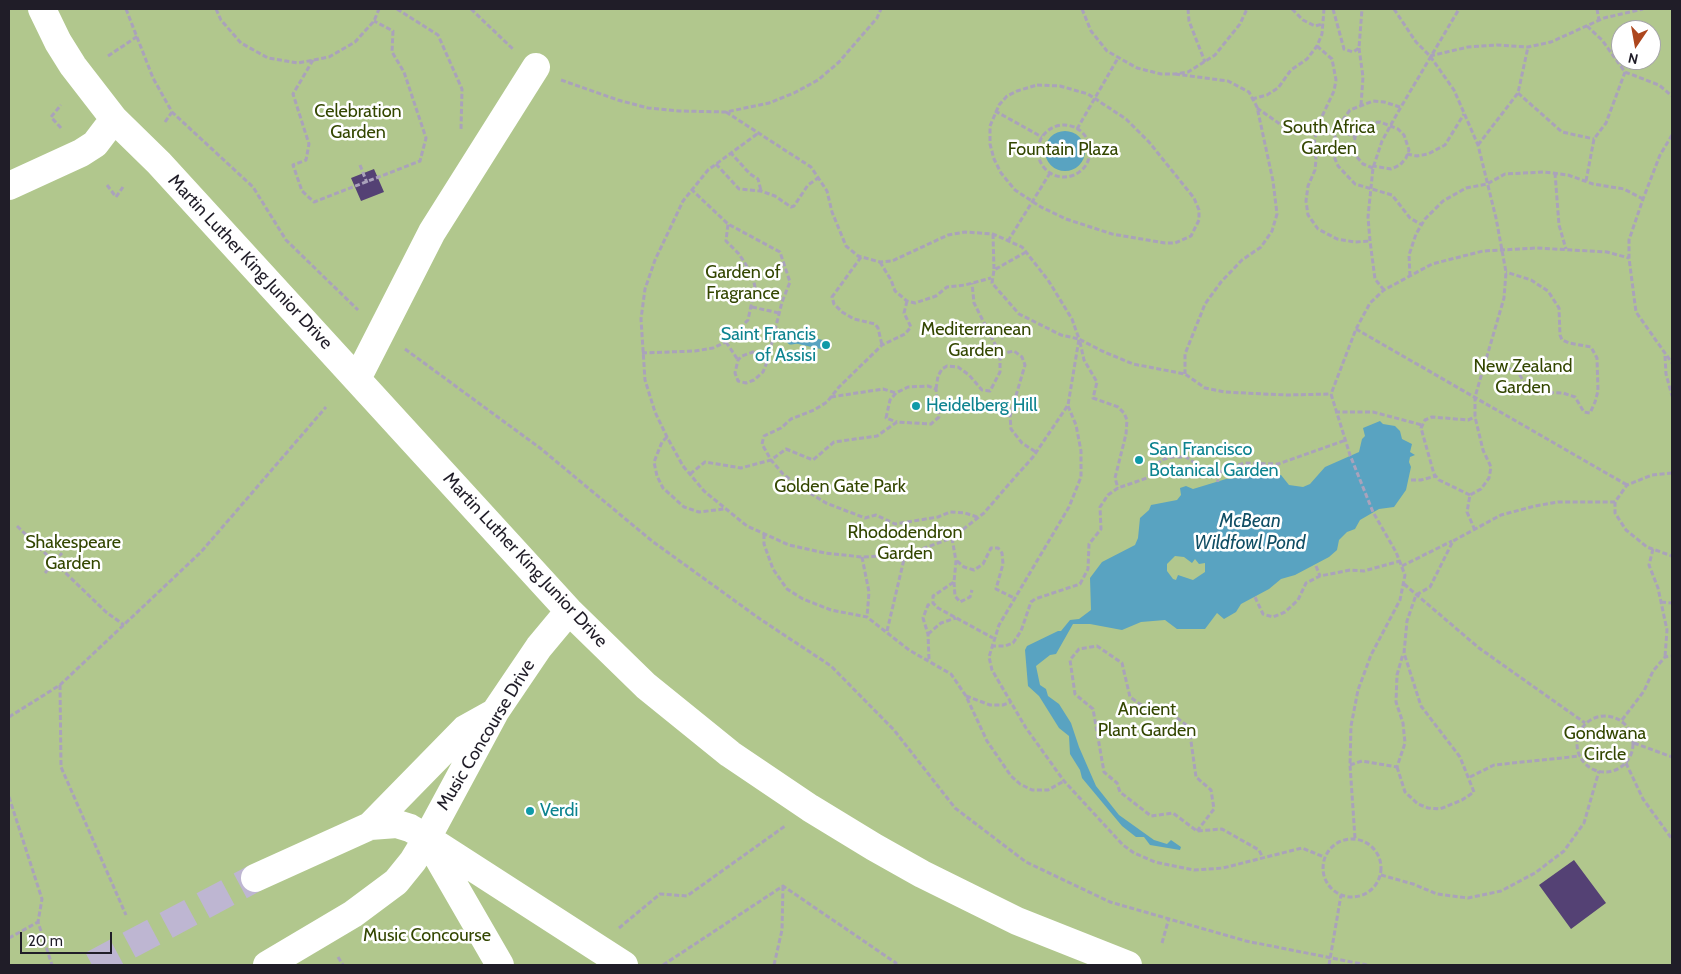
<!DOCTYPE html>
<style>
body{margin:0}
#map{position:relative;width:1681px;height:974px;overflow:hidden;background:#e6dcfc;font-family:Cabin,sans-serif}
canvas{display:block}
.frame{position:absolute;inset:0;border:10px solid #201d28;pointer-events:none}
.north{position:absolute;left:1611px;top:20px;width:50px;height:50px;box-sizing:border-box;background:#fff;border:1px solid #a6a5a9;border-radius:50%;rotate:192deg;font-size:14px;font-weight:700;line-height:20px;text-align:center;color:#201d28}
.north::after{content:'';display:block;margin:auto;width:18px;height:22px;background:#ad461d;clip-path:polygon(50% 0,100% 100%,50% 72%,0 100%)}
.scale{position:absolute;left:20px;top:932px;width:92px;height:22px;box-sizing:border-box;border:2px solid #201d28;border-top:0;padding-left:6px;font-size:15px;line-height:18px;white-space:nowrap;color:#201d28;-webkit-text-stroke:4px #fff;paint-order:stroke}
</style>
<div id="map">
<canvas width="1681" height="974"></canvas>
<div class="frame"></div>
<div class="north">N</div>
<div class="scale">20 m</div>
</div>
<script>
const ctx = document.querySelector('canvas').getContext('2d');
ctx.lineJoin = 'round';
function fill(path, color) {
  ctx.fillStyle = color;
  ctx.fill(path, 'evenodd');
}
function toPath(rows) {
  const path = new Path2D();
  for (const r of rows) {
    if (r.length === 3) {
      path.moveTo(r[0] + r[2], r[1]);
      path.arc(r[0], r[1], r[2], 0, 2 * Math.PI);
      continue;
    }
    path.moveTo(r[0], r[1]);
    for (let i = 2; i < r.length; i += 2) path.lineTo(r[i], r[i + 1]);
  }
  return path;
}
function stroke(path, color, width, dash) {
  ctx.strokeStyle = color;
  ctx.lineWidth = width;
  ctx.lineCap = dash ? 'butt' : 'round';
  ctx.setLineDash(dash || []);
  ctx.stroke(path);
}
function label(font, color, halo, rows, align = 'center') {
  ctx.font = font + ' Cabin,sans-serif';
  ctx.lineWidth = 5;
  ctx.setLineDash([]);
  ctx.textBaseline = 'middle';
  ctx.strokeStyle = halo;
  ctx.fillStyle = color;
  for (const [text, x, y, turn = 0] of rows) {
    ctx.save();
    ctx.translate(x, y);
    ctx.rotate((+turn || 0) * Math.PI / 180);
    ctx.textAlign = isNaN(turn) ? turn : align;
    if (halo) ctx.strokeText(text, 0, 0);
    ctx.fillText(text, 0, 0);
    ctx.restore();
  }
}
fill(toPath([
 [9,9,1672,9,1672,965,9,965],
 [1621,30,1651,30,1651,60,1621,60]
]), '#b1c78d');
fill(toPath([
 [1065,151,20],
 [1380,421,1383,424,1395,426,1400,431,1402,439,1412,444,1410,452,1415,455,1410,457,1409,462,1411,467,1406,490,1394,507,1379,509,1360,520,1355,529,1347,532,1339,540,1337,550,1329,557,1295,575,1281,579,1269,589,1241,604,1236,612,1224,619,1217,613,1205,629,1177,629,1165,620,1141,622,1122,630,1090,624,1073,624,1056,654,1050,655,1036,666,1040,685,1046,689,1048,696,1059,704,1071,723,1079,747,1096,786,1119,815,1154,840,1167,844,1171,840,1181,847,1180,850,1150,845,1144,837,1136,837,1122,826,1082,778,1080,770,1070,754,1069,736,1059,728,1039,696,1028,686,1025,650,1027,646,1058,631,1061,631,1070,620,1079,619,1091,610,1090,578,1102,562,1135,545,1138,538,1140,518,1149,510,1151,505,1177,500,1181,495,1180,488,1186,486,1193,489,1226,479,1249,477,1249,473,1281,475,1289,485,1303,487,1310,484,1325,467,1359,452,1362,439,1365,436,1363,428],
 [1175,556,1184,557,1192,563,1195,559,1199,564,1205,563,1205,572,1193,580,1178,575,1176,580,1173,579,1167,571,1167,564]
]), '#59a3c1');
stroke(toPath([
 [791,340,797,339,824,345]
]), '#59a3c1', 9);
fill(toPath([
 [374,169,384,192,361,201,351,178],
 [1574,860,1606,903,1571,929,1539,885]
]), '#544174');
stroke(toPath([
 [92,965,255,878]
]), '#beb6d2', 28, [28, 14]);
stroke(toPath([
 [126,9,153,78,172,112,253,187,286,240,358,310],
 [216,9,221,20,241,43,268,58,298,63,329,57,355,42,374,21,379,9],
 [397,9,438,35,462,89,461,129],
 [471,9,514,50],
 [1082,9,1091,31,1107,51,1137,68,1161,74,1175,74,1188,72,1215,55,1240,24,1247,9],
 [1188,9,1189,21,1205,62],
 [1292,9,1303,20,1315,26,1322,24],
 [1333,9,1344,49,1353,52,1359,48,1362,9],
 [1394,9,1416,42,1430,56,1454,90,1478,145,1496,218,1506,272,1504,298,1475,397,1475,417,1483,450,1491,467,1489,478,1481,489,1470,495,1467,512,1474,528],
 [1597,9,1599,20],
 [1587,26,1602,40,1625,72,1659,85,1672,96],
 [1317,46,1332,59,1336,80,1334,91,1317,127,1314,145,1316,159,1315,170,1308,186,1306,201,1308,215,1318,229,1337,239,1355,242,1370,241],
 [1359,48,1363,77,1361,105],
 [108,56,138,36],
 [1430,56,1468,47,1497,45,1528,47,1551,42,1604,18,1643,9],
 [313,60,293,94,309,144,306,160,293,165,302,191,314,202,420,161,426,138,404,72,392,52,393,31,374,21],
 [1175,74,1228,81,1249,92,1257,107,1273,181,1277,214,1272,231,1261,247,1242,260,1221,282,1205,304,1185,354,1185,374],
 [561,80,618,100,648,108,679,111,726,112,769,103,794,93,818,80,839,62,877,18,881,9],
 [1037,85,1060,86,1088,94,1126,119,1149,142,1194,198,1199,210,1199,220,1191,236,1175,243,1165,243,1112,234,1066,219,1041,207,1015,190,1001,173,994,159,990,144,990,126,999,105,1007,96,1017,91,1037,85],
 [1518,93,1562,132,1594,139],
 [1252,99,1267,95,1278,88,1291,70,1307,59,1317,46,1322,34,1324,9],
 [1400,107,1384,102,1373,101,1350,110,1336,129,1333,154,1338,166,1355,184,1392,195,1410,218,1422,225],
 [1257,108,1290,131,1317,127,1336,129,1355,137],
 [995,111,1042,137],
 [726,112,811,167,827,191,832,212,846,246,858,256,880,262,892,261,948,235,965,232,993,234,1022,247,1048,280,1072,319,1079,339,1102,351,1133,364,1185,374,1205,388,1225,392,1286,395,1331,394],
 [165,122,172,112],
 [1064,151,26],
 [61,128,51,117,61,105],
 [1077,129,1118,58],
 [757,134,708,170,683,201,655,260,645,289,641,319,645,380,655,412,667,437,683,466,704,491,747,526,789,545,825,553,862,557,905,555,952,538,984,513,1009,484,1033,457,1068,405,1079,339],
 [1672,135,1660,155,1643,199,1629,240,1629,258,1636,312,1672,363],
 [1478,145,1518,93,1528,47],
 [730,152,750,174,758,179,761,191],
 [1407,154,1417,156,1428,154,1445,145,1464,114],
 [716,164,739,189,761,191,775,196,791,207,794,206,808,185,818,178],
 [360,165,367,183],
 [1373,168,1363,164,1356,156,1354,147,1355,137,1361,128,1370,123,1380,122,1398,129,1404,135,1409,150,1406,158,1400,165,1391,169,1373,166],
 [1555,173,1559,225,1566,249],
 [1586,181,1594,139,1606,123,1625,72],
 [107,185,116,197,123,187],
 [691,189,728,224,780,252,790,282,782,302,767,362,763,372,754,380,746,383,738,381,735,373,738,360,742,356,753,352,767,355],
 [993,234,994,270],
 [1008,241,1050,173],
 [1026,252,994,270,992,283,1019,314,1061,335,1079,339],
 [861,257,832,297,834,304,842,312,854,319,875,324,878,328,882,345],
 [880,262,891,280,895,291,907,301,915,303,936,296,947,287,965,285,991,278],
 [1410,276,1409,255,1416,234,1425,219,1443,201,1466,188,1487,184,1505,174,1544,172,1568,175,1593,184,1624,189,1643,199],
 [1384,290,1375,279,1370,241,1368,217,1373,168,1382,141,1398,112,1459,9],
 [907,301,904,313,911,327,905,334,882,345,839,387,827,402,814,410,791,419,781,428,764,436,762,444,771,460,783,474,800,487,826,503,865,518,876,515,895,524,938,517,950,512,965,513,977,517],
 [752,307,779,313],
 [1356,329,1627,485],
 [726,342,738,360],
 [1080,342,1084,360,1097,382,1093,398,1118,407,1124,413,1127,420,1126,434,1115,478,1118,488],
 [405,349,540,448,652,541,760,619,831,666,894,730,955,808,1026,862,1110,902,1246,941,1367,965],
 [642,353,695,351,713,348,726,342,748,320,755,287,752,274,739,254,726,241,728,224],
 [1000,354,1014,351,1022,357,1025,365,1010,416,1011,429,1022,443,1036,452],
 [1665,356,1666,374,1672,396],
 [1485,361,1510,369,1519,374,1528,388,1536,392,1563,393,1575,397,1584,412,1590,413,1595,402,1598,391,1597,358,1591,347,1569,343,1562,340,1560,335,1559,308,1548,291,1531,280,1506,272],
 [936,389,938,376,942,369,947,366,958,367,969,375,982,390,990,391,1000,372,1000,354,974,303,972,283],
 [831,397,883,389,896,393],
 [1068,406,1076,425,1081,451,1081,477,1069,507,999,625,989,657,992,670,1026,728,1064,781,1123,845,1134,853,1155,862,1194,870,1223,868,1302,848,1324,857],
 [1335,412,1373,412,1422,425],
 [667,437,662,442,654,462,657,476,663,488,684,507,699,512,724,509],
 [1216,472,1218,482],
 [1672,473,1652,475,1627,485,1615,502,1615,513,1626,530,1647,547,1672,556],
 [690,474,705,462,741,468,771,460,786,449,813,460,834,442,877,436,897,422,931,424,939,417,936,389,928,386,908,387,896,393,890,400,886,418,897,422],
 [1262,474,1262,464],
 [1411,480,1421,480,1436,476],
 [1470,495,1439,480,1434,474,1421,428,1425,420,1432,417,1468,420,1475,417],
 [17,526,106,612,124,625],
 [764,534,764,544,773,569,787,589,803,599,831,610,867,617,909,650,951,674,966,696,987,741,1011,776,1020,784,1032,790,1048,790,1064,781],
 [952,538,956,561,954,582,933,596,933,603,938,608,993,638],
 [1653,549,1649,565,1658,588,1667,630,1665,657],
 [862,557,869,592,867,617],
 [957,561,964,567,974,570,983,564,991,548,998,548,1002,553,1003,564,996,589,1014,598],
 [1316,566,1320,576],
 [1402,566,1452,541],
 [45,573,62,553],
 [954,582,955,596,960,602,970,597,972,590],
 [1404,584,1479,648,1585,723],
 [1255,597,1263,614,1273,617,1285,612,1298,600,1306,583,1320,576,1350,570,1364,571,1400,561],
 [1661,602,1672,603],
 [887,631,905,555],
 [928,634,941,623,956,618],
 [991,646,1005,646,1013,643,1021,631,1031,602,1035,599,1080,584,1088,569,1089,544,1101,529,1100,507,1108,495,1118,488,1147,478,1161,460,1172,457,1186,457,1204,469,1216,472,1231,471,1238,465,1245,463,1278,464,1346,440],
 [929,659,928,634,923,618,928,605,933,603],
 [60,685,61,767,126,915],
 [966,696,990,705,1003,705,1011,702],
 [1605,744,28],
 [9,717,60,685,201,552,326,407],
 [1622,720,1644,691,1653,671,1665,657,1672,656],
 [1634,743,1672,757],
 [1626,763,1643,799,1672,839],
 [1350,765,1362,761,1397,767,1405,743,1403,723,1396,702,1397,675,1403,654],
 [1397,767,1405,792,1418,804,1428,808,1440,809,1462,800,1474,792,1460,757,1421,706,1404,653,1407,621,1416,595,1430,587,1453,541,1501,515,1535,506,1558,502,1615,502],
 [1470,777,1494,765,1580,756],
 [9,797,42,899,38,922,52,965],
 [1197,831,1214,809,1211,790,1196,777,1189,727,1168,711,1153,713,1130,697,1122,663,1097,646,1079,649,1070,660,1075,694,1093,709,1104,772,1117,783,1120,792,1151,816,1173,813,1197,831,1222,829,1259,850,1263,858],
 [1355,838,1350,765,1351,726,1358,690,1371,655,1400,600,1405,575,1396,552,1373,512,1350,455,1331,394,1356,329,1370,303,1384,290,1432,264,1483,251,1537,248,1607,252,1629,258],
 [1352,868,29],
 [1381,875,1413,884,1437,894,1468,898,1501,891,1535,873,1564,851,1584,823,1599,771],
 [619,928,660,894,687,896,785,826],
 [9,938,38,922],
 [1162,943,1169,918],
 [338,957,343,965],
 [663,965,783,886,896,963,895,965],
 [774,965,782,930,783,886],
 [1329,965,1341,895]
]), '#aaa2bb', 3, [5, 2.5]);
stroke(toPath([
 [42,9,58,42,73,66,114,119,159,163,569,611,646,686,730,754,810,808,874,847,922,874,1017,921,1128,965],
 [9,186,81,153,95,144,114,119],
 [357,379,432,232,536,67],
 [370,826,465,729,492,714],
 [429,842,500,965],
 [255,878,370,826,397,824,410,828,427,838,624,965],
 [267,965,353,914,396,882,413,861,427,838,495,712,539,647,569,611]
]), '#fff', 28);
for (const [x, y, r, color] of [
 [826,345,5,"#0f9aa8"],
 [916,406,5,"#0f9aa8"],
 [1139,460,5,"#0f9aa8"],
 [530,811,5,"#0f9aa8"]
]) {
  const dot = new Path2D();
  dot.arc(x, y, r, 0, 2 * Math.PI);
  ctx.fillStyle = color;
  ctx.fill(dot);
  stroke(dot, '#fff', 2);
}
label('18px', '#334600', '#fff', [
 ["Celebration",358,112],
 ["Garden",358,133],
 ["South Africa",1329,128],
 ["Garden",1329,149],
 ["Fountain Plaza",1063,150],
 ["Garden of",743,273],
 ["Fragrance",743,294],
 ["Mediterranean",976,330],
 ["Garden",976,351],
 ["New Zealand",1523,367],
 ["Garden",1523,388],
 ["Golden Gate Park",840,487],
 ["Rhododendron",905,533],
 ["Garden",905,554],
 ["Shakespeare",73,543],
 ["Garden",73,564],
 ["Ancient",1147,710],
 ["Plant Garden",1147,731],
 ["Gondwana",1605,734],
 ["Circle",1605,755],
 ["Music Concourse",427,936]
]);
label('18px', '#201d28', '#fff', [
 ["Martin Luther King Junior Drive",250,262,47],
 ["Martin Luther King Junior Drive",525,560,47],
 ["Music Concourse Drive",486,735,-59]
]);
label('18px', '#0d838f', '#fff', [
 ["Saint Francis",816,335,"right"],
 ["of Assisi",816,356,"right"],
 ["Heidelberg Hill",926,406],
 ["San Francisco",1149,450],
 ["Botanical Garden",1149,471],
 ["Verdi",540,811]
], 'left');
label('italic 19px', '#114f65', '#fff', [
 ["McBean",1250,521],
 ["Wildfowl Pond",1250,543]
]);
</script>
